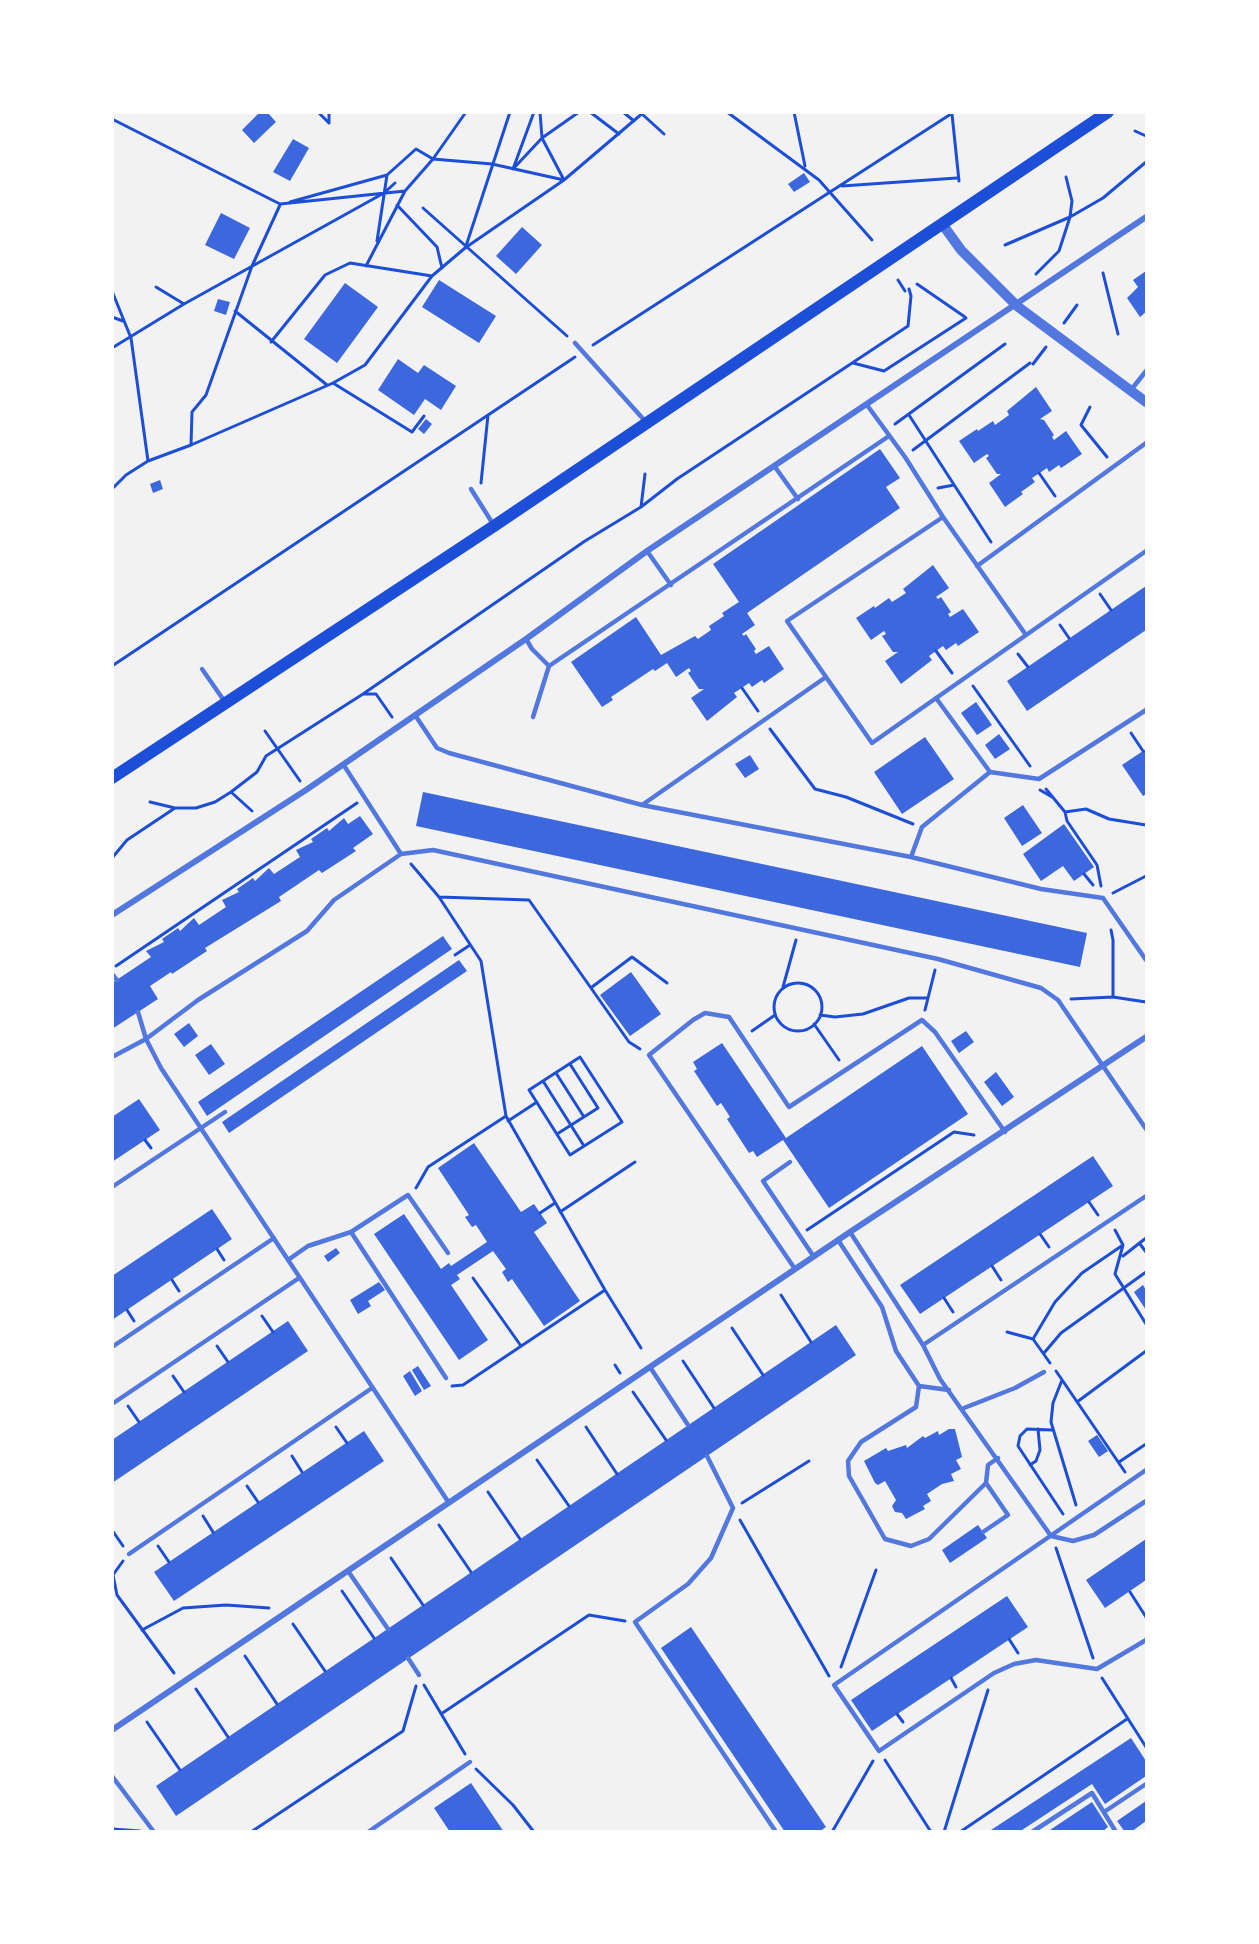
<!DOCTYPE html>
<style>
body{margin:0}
#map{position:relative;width:1259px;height:1944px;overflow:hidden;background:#f2f2f2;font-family:"Sofia Sans Condensed",sans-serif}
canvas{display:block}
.frame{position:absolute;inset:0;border:114px solid #fff;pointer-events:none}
</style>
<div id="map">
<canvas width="1259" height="1944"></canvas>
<div class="frame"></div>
</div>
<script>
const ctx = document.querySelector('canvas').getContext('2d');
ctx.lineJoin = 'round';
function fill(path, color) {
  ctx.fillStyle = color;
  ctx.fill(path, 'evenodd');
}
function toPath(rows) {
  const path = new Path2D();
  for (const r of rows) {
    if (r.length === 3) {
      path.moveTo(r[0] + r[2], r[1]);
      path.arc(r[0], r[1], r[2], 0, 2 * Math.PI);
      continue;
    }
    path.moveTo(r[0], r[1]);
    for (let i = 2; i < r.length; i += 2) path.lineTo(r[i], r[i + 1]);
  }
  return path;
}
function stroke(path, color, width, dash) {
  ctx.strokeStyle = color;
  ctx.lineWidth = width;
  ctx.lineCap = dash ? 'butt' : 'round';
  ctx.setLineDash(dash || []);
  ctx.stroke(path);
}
fill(toPath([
 [260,112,267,112,276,122,254,143,242,130],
 [293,139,309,148,290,181,273,172],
 [804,173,810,182,794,192,788,184],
 [221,213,250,228,234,259,205,245],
 [522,227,542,245,516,274,496,256],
 [1146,271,1146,312,1140,317,1127,298,1138,287,1133,280],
 [439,280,496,316,479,343,422,307],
 [345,283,378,307,337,363,304,339],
 [218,299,230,302,226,315,214,311],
 [398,359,418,373,424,365,456,386,441,410,425,399,414,415,378,390],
 [1036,387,1052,411,1040,419,1044,420,1054,435,1052,437,1054,440,1066,431,1082,454,1061,468,1059,465,1049,472,1047,468,1032,478,1035,482,1021,492,1023,494,1005,507,989,483,1001,474,997,474,986,458,989,456,987,454,974,463,959,441,977,429,978,431,993,421,995,425,1009,415,1007,411],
 [426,419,432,424,424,434,418,429],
 [880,449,900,478,886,487,900,508,747,613,755,625,742,634,744,636,746,634,756,649,754,651,756,654,769,646,784,669,764,683,762,680,752,687,749,683,734,693,737,697,707,721,691,698,704,689,699,689,688,673,691,671,689,668,676,677,667,663,655,671,653,669,611,697,613,700,602,707,571,662,636,617,661,655,695,636,698,639,711,630,709,626,724,616,722,613,739,602,713,564],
 [160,480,163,489,153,493,150,484],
 [933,565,949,588,936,597,938,599,941,597,951,612,948,614,950,617,963,609,979,632,958,646,956,643,946,650,943,646,929,656,932,660,901,684,885,661,898,652,893,652,882,636,886,634,884,631,871,640,856,618,874,606,875,608,889,598,892,602,906,593,903,589],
 [1146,586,1146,630,1027,711,1007,681],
 [976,702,992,725,977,735,961,713],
 [999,734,1010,749,995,759,985,745],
 [925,737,954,779,902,814,874,772],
 [1146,749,1146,794,1143,796,1122,765],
 [750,755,759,769,745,778,735,764],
 [423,792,1087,933,1080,967,416,826],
 [1023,805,1042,833,1022,846,1004,818],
 [360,816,373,834,353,848,356,851,322,873,319,870,279,897,281,901,205,948,207,951,172,974,171,972,150,986,158,999,112,1029,112,983,151,957,146,951,164,942,162,939,178,928,180,931,194,918,199,925,226,907,222,900,239,892,237,889,253,878,255,881,269,868,274,874,300,857,296,850,313,842,311,839,327,828,329,831,344,818,348,824],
 [1064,824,1094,867,1074,881,1063,866,1041,881,1023,854],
 [443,936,452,949,207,1116,198,1102],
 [459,960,467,971,229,1133,222,1122],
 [631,972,661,1014,630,1036,600,995],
 [189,1023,198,1036,184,1047,174,1034],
 [966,1031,974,1042,959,1053,951,1041],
 [722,1043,786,1138,922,1046,968,1114,829,1208,783,1140,757,1157,753,1151,749,1153,727,1119,730,1117,721,1103,717,1106,694,1071,697,1069,693,1062],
 [211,1044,225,1064,209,1075,195,1055],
 [996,1072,1014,1097,1002,1106,984,1082],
 [139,1099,160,1130,112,1162,112,1117],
 [474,1143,521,1212,534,1204,547,1223,534,1232,580,1301,544,1326,512,1279,508,1282,502,1272,506,1269,493,1251,457,1275,460,1279,451,1285,488,1340,459,1360,374,1234,404,1214,441,1269,449,1263,451,1266,487,1242,476,1225,472,1227,465,1217,469,1215,438,1168],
 [1093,1156,1113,1186,920,1314,900,1285],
 [212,1209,232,1239,112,1320,112,1276],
 [336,1248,340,1253,328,1262,324,1256],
 [379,1282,385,1290,368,1301,371,1306,358,1314,350,1300],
 [1143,1285,1146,1290,1146,1310,1134,1292],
 [288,1321,308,1351,112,1483,112,1440],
 [836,1325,856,1355,176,1816,156,1786],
 [418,1366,431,1386,424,1390,412,1370],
 [410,1371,422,1391,415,1396,403,1376],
 [949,1429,955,1429,962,1457,956,1460,961,1469,951,1474,954,1481,942,1484,927,1494,931,1501,923,1506,925,1509,906,1519,902,1513,895,1512,892,1506,896,1500,885,1481,878,1485,875,1483,864,1461,886,1448,888,1451,906,1445,907,1448,923,1436,925,1438,938,1431,939,1435],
 [364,1431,384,1461,174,1601,154,1572],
 [1097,1435,1108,1451,1099,1457,1088,1441],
 [978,1525,987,1538,950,1563,942,1550],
 [1146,1539,1146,1580,1105,1608,1086,1580],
 [1007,1596,1028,1627,872,1731,851,1700],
 [691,1627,826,1827,819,1832,785,1832,661,1648],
 [1131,1738,1146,1761,1146,1776,1105,1804,1092,1784,1019,1832,988,1832],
 [471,1783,504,1832,450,1832,434,1808],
 [1146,1801,1146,1821,1131,1832,1125,1832,1117,1821],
 [1092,1802,1108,1827,1102,1832,1047,1832]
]), '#3d67dc');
stroke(toPath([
 [318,112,329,123],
 [534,112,513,169,542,138,579,112],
 [540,112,542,138,564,180],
 [590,112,619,134],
 [623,112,634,121],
 [727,112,819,180,872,240],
 [794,112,805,166],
 [642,114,664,134],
 [952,114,959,181],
 [112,119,280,204,405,191],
 [329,123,329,112],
 [1135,131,1146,136],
 [842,186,957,178],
 [290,202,387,175,416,149,433,159,492,164,564,180],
 [397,205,437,247,442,268],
 [423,208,567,336],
 [377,241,387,175],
 [1005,245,1070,217,1103,198,1146,162],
 [466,246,510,112],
 [366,266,405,191,433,159,466,112],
 [1103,273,1118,334],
 [1036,274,1059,251,1070,217,1072,201,1066,177],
 [898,280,905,291],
 [917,284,965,317],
 [156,287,184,304],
 [112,291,131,338,148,461],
 [235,311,327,385],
 [112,317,123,321],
 [1064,323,1077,305],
 [271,342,325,275,350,263,432,276],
 [593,345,954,112],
 [112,348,184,304,384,193,395,183],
 [853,363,884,371,966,318],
 [1033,364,1046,347],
 [333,383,412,432,424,416],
 [1090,407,1081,425,1107,457],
 [909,415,991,542],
 [895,424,1005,344],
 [191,445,192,412,206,395,252,266,280,205],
 [913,450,1030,363],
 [1039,473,1055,496],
 [481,483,488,415],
 [938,488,954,485],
 [112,489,126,475,148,461,191,445,333,383,365,365,432,276,465,248,564,180,644,112],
 [641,507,645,474],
 [1100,594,1111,610],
 [1060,625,1069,638],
 [936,651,952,673],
 [1018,654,1028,667],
 [112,666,575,357],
 [973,686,1030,766],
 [742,688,758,711],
 [363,694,376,694,392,717],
 [770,729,815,789,846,797,913,824],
 [265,731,300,781],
 [1131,733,1143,751],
 [1046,789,1065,812,1067,821,1097,865,1101,886],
 [1040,790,1052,797],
 [231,792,252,811],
 [150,802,175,808],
 [1065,812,1086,809,1109,819,1146,825],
 [112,858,127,840,175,808,196,808,215,802,231,792,257,772,266,756,363,694,585,541,641,507,677,479,908,326,911,296,909,289],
 [411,864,439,897,481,961,506,1116,605,1290,641,1348],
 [1084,874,1093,885],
 [1113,893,1146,876],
 [439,897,529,900,629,1042,640,1049],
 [1111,930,1113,940,1113,997],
 [455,955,470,945],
 [116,966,357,803],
 [798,1007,24],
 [592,987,632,957,667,983],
 [783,987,796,940],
 [1071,999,1113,997,1146,1002],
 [925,1010,935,970],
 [820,1015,835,1017,863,1014,909,998,928,998],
 [814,1024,839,1060],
 [752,1031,775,1015],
 [580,1057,622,1122,570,1155,529,1090,580,1057],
 [556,1073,584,1117],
 [543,1081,584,1146],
 [508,1121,537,1102],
 [557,1134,598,1108,570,1064],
 [145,1140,151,1148],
 [416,1188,428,1167,506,1116],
 [1089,1202,1098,1215],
 [560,1212,635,1162],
 [540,1213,555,1203],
 [807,1230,954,1132,974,1135],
 [1115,1230,1123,1245,1115,1274,1146,1324],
 [1040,1234,1049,1247],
 [1140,1244,1146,1252],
 [217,1249,224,1260],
 [1123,1256,1146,1238],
 [992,1266,1001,1280],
 [473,1278,521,1346],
 [172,1280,179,1291],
 [781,1295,811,1342],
 [944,1298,953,1312],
 [127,1310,134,1321],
 [262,1316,273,1332],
 [732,1328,763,1375],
 [1007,1332,1033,1339,1050,1363],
 [1033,1339,1055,1302,1082,1273,1123,1245],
 [217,1346,228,1362],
 [1044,1353,1061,1333,1146,1272],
 [683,1361,714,1408],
 [615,1365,620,1373],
 [1056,1371,1125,1472],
 [173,1376,184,1392],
 [1062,1380,1053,1403,1051,1422,1076,1505],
 [452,1386,463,1385,605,1290],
 [633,1392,666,1440],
 [1077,1402,1146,1351],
 [128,1406,139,1422],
 [336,1427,347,1443],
 [586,1427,617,1474],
 [1052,1430,1027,1429,1020,1436,1018,1446,1063,1514],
 [292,1456,302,1472],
 [537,1460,569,1506],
 [1119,1462,1146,1444],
 [1030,1465,1036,1461,1040,1450,1038,1429],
 [247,1486,258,1502],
 [488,1492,520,1539],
 [742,1503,809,1461],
 [203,1516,213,1532],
 [740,1520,829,1676],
 [439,1525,471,1572],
 [112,1530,123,1546],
 [158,1546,169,1562],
 [1056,1548,1093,1658],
 [391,1558,423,1605],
 [123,1561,113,1575,117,1595,174,1673],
 [342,1591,374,1638],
 [1130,1592,1146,1617],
 [293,1624,325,1671],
 [142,1630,183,1608,226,1605,269,1608],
 [1009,1639,1018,1653],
 [245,1656,277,1704],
 [841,1667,876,1570],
 [951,1678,956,1687],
 [1102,1678,1146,1747],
 [424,1685,465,1754],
 [196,1689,228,1737],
 [441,1714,589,1615,625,1621],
 [897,1714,903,1722],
 [147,1722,180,1770],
 [885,1760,931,1832],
 [476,1769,513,1805,534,1832],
 [112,1829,140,1831],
 [251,1832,403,1731,416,1686],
 [832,1832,873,1761],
 [944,1832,988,1690],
 [960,1832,1127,1719]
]), '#1d4ed8', 3);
stroke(toPath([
 [575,343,645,421],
 [1131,390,1146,371],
 [867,405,905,457,943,517],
 [775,467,798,499],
 [471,489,493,524],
 [647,551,671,585],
 [977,566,1146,443],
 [1026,635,943,517,787,621,872,743,1146,551],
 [526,639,532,649,549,666,533,717],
 [549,666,889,436],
 [202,669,225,702],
 [936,698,990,772],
 [415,715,437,748,449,753,642,805,911,857,1041,889,1103,898,1146,960],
 [343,764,401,854],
 [642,805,826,677],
 [911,857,922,827,990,772,1039,779,1146,710],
 [112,974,117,980],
 [138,1012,146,1039,161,1068,449,1503],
 [112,1057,146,1039,198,1000,307,931,334,900,401,854,433,850,938,959,1041,988,1058,1000,1146,1129],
 [790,1162,763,1181,814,1257],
 [112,1187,225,1112],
 [351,1232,446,1378],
 [850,1232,923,1345,1146,1196],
 [838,1240,882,1307,896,1351,919,1386,949,1390],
 [288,1260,308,1246,351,1232,408,1195,448,1253],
 [795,1269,649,1055,693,1020,705,1013,729,1017,789,1107,922,1020,935,1032,1005,1132],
 [923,1345,940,1379,1051,1536,1073,1541,1094,1535,1146,1501],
 [112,1347,274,1238],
 [650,1367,688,1425],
 [919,1386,916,1407,861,1442,848,1461,849,1476,885,1539,911,1546,929,1539,986,1483,988,1465,998,1458],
 [112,1404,299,1278],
 [964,1408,1015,1388,1044,1372],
 [707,1456,733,1508,711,1558,688,1584,635,1622,776,1832],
 [1146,1470,834,1685,879,1751,994,1673,1014,1664,1036,1660,1097,1669,1146,1640],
 [983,1532,1008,1515,986,1483],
 [129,1554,372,1388],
 [348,1571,388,1629],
 [408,1658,419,1675],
 [112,1776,154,1832],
 [1104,1812,1146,1784],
 [368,1832,470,1762],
 [1032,1832,1092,1793,1116,1832]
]), '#5277de', 4.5);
stroke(toPath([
 [112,915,306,790,526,639,647,551,1146,217],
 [112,1730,850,1232,1146,1037]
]), '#5277de', 6);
stroke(toPath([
 [943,225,961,250,1017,306,1146,402]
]), '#5277de', 10);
stroke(toPath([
 [112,778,494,526,1108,112]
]), '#1d4ed8', 12);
</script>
